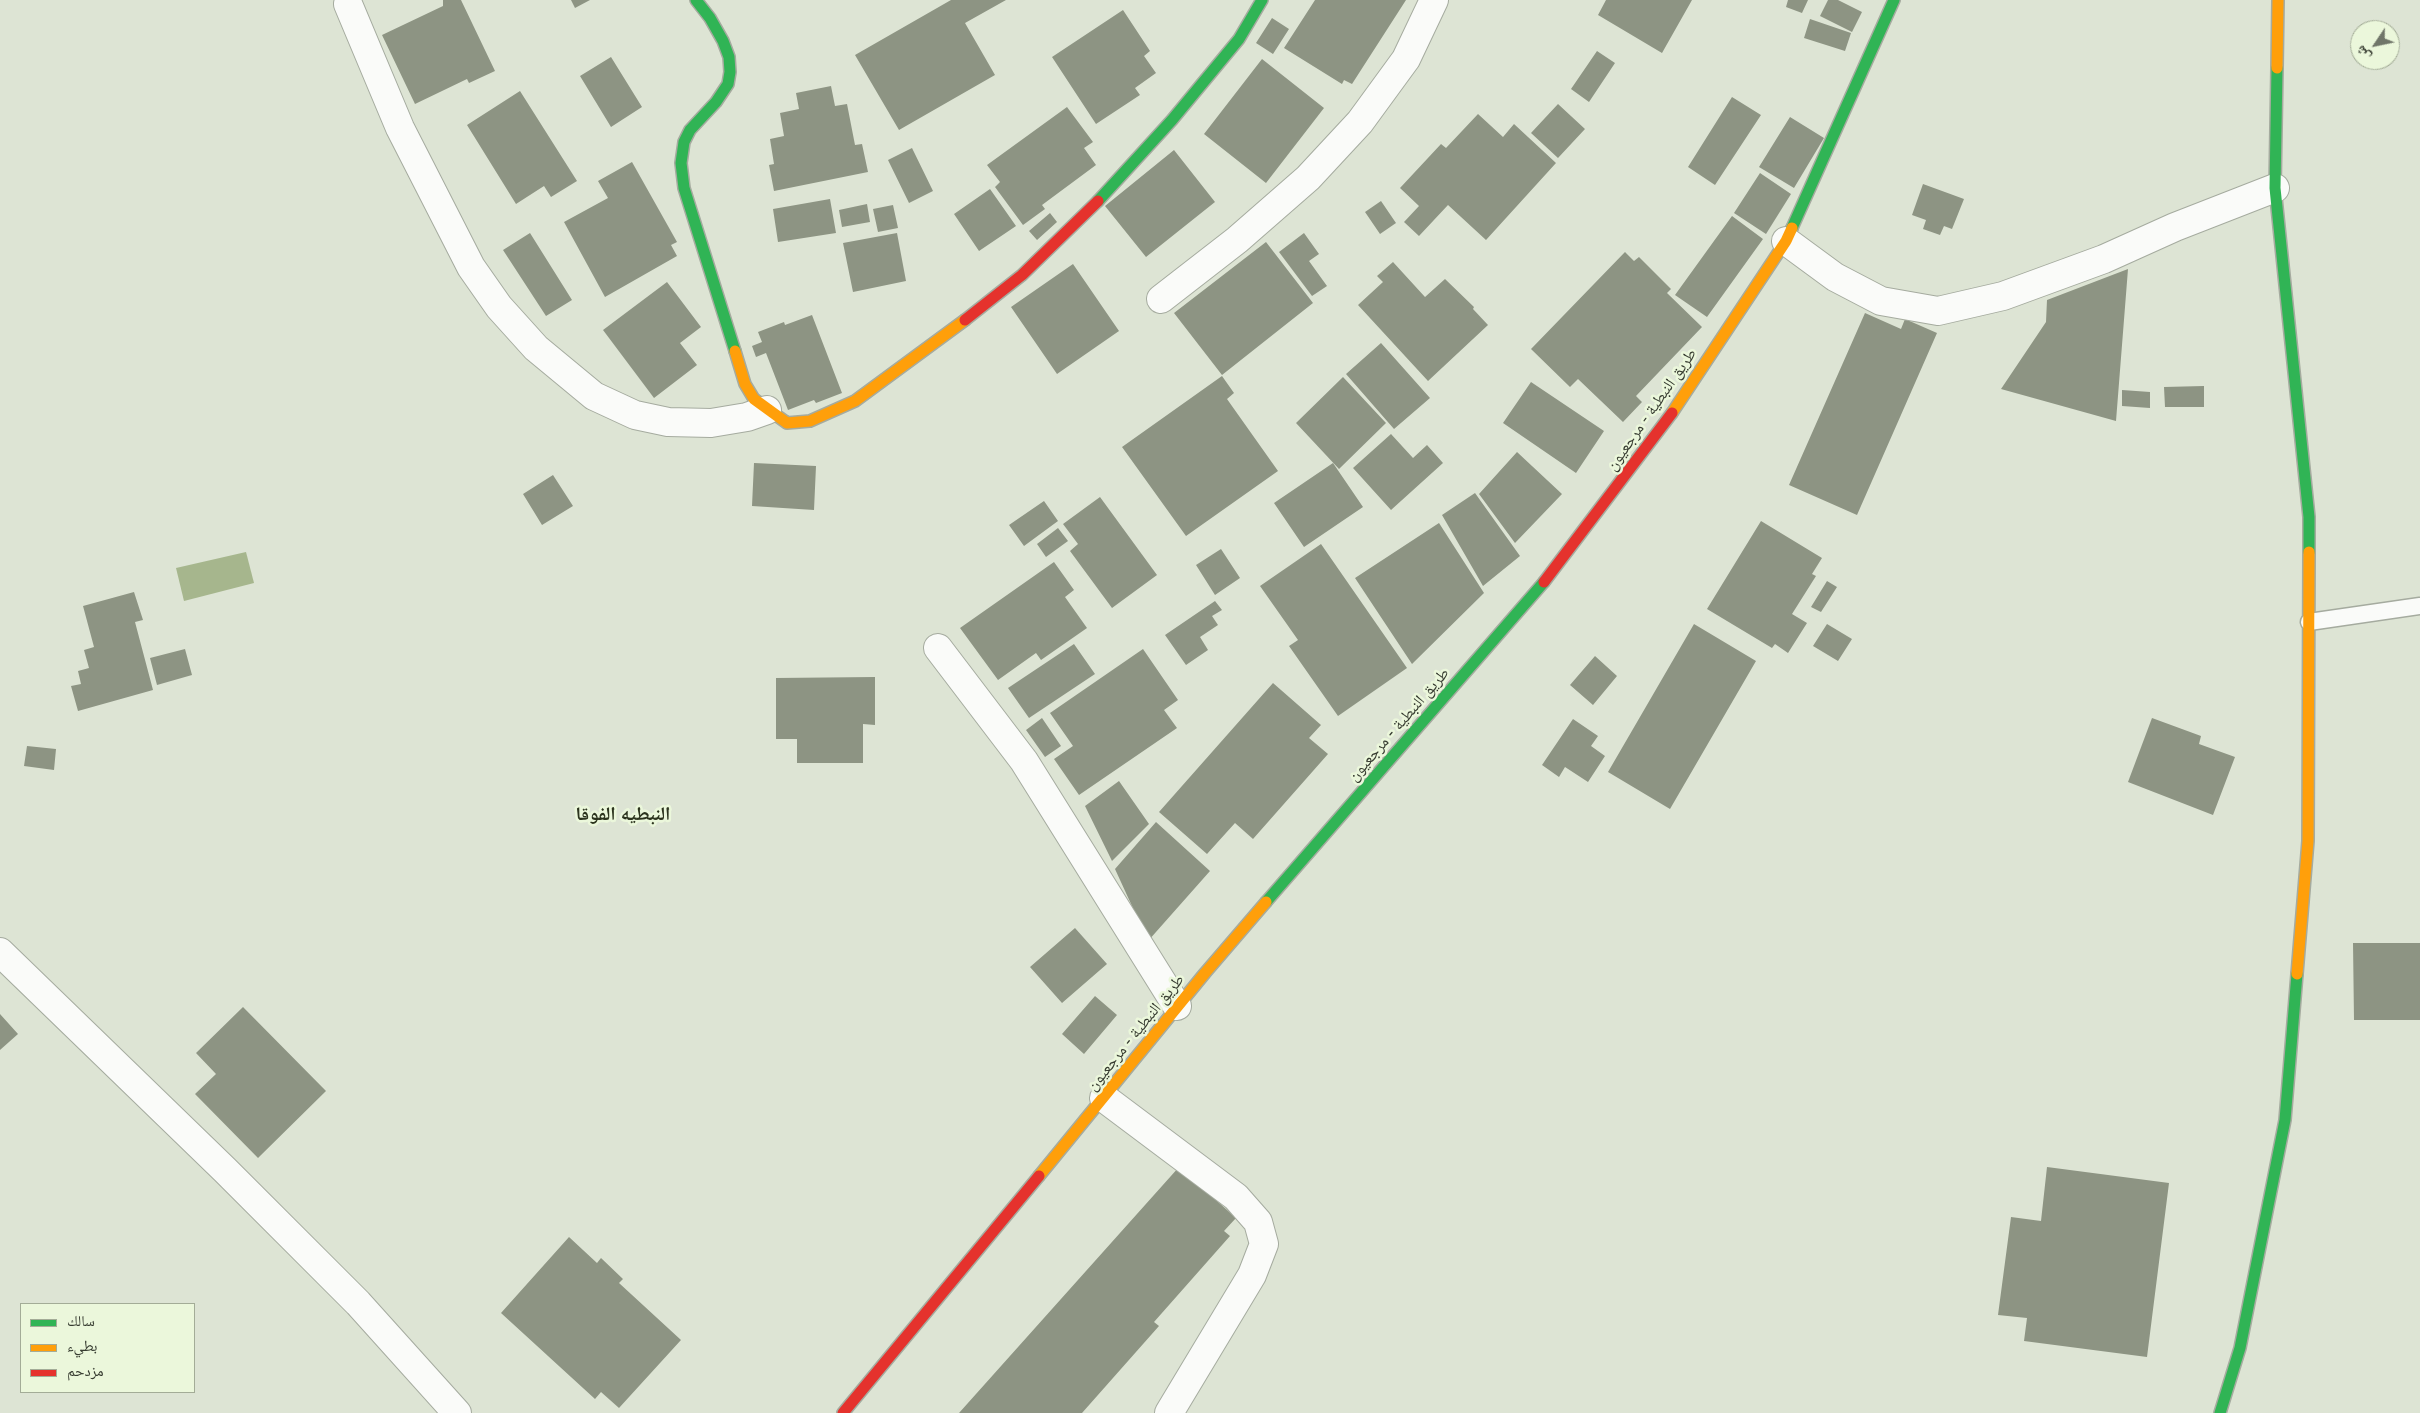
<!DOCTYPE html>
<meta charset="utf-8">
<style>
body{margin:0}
#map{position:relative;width:2420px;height:1413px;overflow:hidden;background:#dde4d4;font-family:"Varela Round","Noto Naskh Arabic",sans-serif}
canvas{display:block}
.legend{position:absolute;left:20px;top:1303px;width:175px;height:90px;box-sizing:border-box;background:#ebf7db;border:1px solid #a3ac97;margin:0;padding:6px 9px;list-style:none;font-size:15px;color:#363b30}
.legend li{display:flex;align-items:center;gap:10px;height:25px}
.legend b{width:25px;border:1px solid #a3ac97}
.north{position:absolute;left:2350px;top:20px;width:50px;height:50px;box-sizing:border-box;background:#ebf7db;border:1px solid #a3ac97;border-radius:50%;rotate:236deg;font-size:14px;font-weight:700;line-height:20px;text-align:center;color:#363b30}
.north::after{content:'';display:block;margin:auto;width:18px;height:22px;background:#707669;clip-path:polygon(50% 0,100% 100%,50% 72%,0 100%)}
</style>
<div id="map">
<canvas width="2420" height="1413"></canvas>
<ul class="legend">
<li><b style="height:6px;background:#30b455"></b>سالك</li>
<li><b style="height:6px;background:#ff9f0a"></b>بطيء</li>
<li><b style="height:6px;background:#e5322d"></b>مزدحم</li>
</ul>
<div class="north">ش</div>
</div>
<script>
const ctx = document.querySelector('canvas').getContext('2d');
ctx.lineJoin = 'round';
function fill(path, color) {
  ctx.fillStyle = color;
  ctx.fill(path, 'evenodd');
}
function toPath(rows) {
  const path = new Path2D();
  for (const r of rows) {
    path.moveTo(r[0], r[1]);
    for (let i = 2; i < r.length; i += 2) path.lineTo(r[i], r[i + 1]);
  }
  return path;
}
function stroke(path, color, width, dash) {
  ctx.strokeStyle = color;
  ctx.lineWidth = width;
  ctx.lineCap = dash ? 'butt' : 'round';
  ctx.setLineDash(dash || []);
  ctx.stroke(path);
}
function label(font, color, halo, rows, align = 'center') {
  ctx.font = font + ' "Varela Round","Noto Naskh Arabic",sans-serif';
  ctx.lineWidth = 5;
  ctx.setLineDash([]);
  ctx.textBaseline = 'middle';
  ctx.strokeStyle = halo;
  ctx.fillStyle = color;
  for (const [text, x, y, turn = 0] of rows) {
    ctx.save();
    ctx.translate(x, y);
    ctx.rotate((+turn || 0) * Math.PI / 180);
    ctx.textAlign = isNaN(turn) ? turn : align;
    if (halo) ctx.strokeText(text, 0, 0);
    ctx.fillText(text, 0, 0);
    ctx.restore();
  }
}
fill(toPath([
 [246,552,254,583,184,601,176,568]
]), '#a6b68d');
fill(toPath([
 [443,0,461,0,495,71,469,83,467,79,415,104,382,35,443,6],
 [571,0,590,0,575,8],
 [951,0,1006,0,965,23,995,75,899,130,855,55],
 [1315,0,1406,0,1352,84,1344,80,1342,84,1284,48],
 [1606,0,1692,0,1662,53,1598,15],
 [1788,0,1808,0,1802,13,1786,7],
 [1828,0,1838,0,1862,12,1852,32,1820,16],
 [1123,10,1150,51,1144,56,1156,73,1135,88,1140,95,1096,124,1052,57],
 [1272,18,1289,29,1273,54,1256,43],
 [1810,19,1851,33,1845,51,1804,38],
 [1597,51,1615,63,1589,102,1571,89],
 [611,57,642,107,611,127,580,76],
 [1262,59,1324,108,1266,183,1204,134],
 [831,86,835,106,847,104,855,145,862,144,868,172,774,191,769,165,774,164,770,139,784,136,780,113,799,109,796,93],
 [520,91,577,181,551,197,544,186,516,204,467,125],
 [1732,97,1761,115,1715,185,1688,167],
 [1558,104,1585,129,1558,158,1531,133],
 [1067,107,1093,142,1084,148,1096,165,1042,205,1045,209,1023,225,995,187,1000,182,987,165],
 [1478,114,1503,137,1514,124,1556,163,1486,240,1448,205,1419,236,1404,222,1419,206,1400,188,1441,144,1446,148],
 [1790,117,1824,138,1794,188,1759,167],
 [912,148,933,191,909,203,888,160],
 [1174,150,1215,202,1146,257,1105,206],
 [632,162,677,242,671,245,677,256,605,297,564,222,608,198,598,181],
 [1760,173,1791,194,1766,234,1734,213],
 [1923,184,1964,199,1952,229,1944,226,1940,235,1923,229,1926,220,1912,215],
 [990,189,1016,226,979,251,954,214],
 [830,199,836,233,778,242,773,209],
 [1381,201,1396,223,1380,234,1365,212],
 [867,204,870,222,842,227,839,210],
 [893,205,898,228,878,232,873,209],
 [1050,213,1057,222,1037,240,1029,231],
 [1732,216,1763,239,1707,317,1675,295],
 [530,233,572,300,546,316,503,250],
 [897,233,906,281,853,292,843,243],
 [1304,233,1319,254,1309,261,1327,286,1312,296,1279,252],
 [1266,242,1313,303,1222,375,1174,313],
 [1625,252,1634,261,1639,257,1671,289,1667,293,1702,327,1636,396,1642,402,1623,422,1578,379,1570,387,1531,349],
 [1393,262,1425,297,1445,279,1474,307,1473,309,1488,325,1428,381,1358,305,1383,282,1377,276],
 [1073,264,1119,331,1057,374,1011,307],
 [2128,269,2116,421,2001,389,2046,322,2047,300],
 [667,282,701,327,680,343,697,365,654,398,603,330],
 [1865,313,1901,329,1905,319,1937,333,1857,515,1789,485],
 [812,315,842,393,816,403,814,400,788,410,766,353,756,357,752,346,762,342,758,332,784,322,785,325],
 [1381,343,1430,398,1394,429,1346,374],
 [1222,376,1234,393,1227,399,1278,471,1186,536,1122,447],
 [1343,377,1386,423,1339,469,1296,423],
 [1531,382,1604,431,1576,473,1503,423],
 [2204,386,2204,407,2165,407,2164,387],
 [2122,390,2150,392,2150,408,2122,406],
 [1391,434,1413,458,1427,445,1443,463,1391,510,1353,468],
 [1517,452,1562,494,1515,543,1479,494],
 [754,463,816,466,814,510,752,506],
 [1333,463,1363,507,1304,547,1274,503],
 [553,475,573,506,542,525,523,494],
 [1475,493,1520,556,1483,586,1442,515],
 [1100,497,1157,575,1112,608,1070,551,1078,544,1063,524],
 [1044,501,1058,521,1024,546,1009,525],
 [1761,521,1822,558,1812,574,1816,576,1792,614,1807,623,1788,653,1775,644,1772,648,1707,609],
 [1439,523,1484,593,1412,664,1355,578],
 [1058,528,1068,541,1046,557,1037,544],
 [1321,544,1407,668,1338,716,1289,646,1298,640,1260,586],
 [1221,549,1240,578,1215,595,1196,565],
 [1054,562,1074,590,1065,597,1087,628,1041,660,1036,653,998,680,960,628],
 [1827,581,1837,587,1821,612,1811,607],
 [134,592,143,620,135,622,153,690,78,711,71,686,81,684,78,671,89,668,84,650,94,647,83,606],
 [1215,601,1222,610,1212,616,1218,625,1200,637,1208,650,1186,665,1165,635],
 [1694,624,1756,661,1670,809,1608,772],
 [1827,624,1852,639,1838,661,1813,646],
 [1074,644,1095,674,1029,718,1008,688],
 [185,649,192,675,157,685,150,658],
 [1143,649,1178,700,1164,710,1177,728,1079,795,1054,759,1073,746,1050,713],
 [1595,656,1617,676,1593,705,1570,685],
 [875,677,875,725,863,724,863,763,797,763,797,739,776,739,776,678],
 [1273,683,1321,725,1309,738,1328,754,1253,839,1235,823,1207,854,1159,812],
 [1042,718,1061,746,1045,757,1026,730],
 [2152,718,2201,736,2199,744,2235,757,2213,815,2128,782],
 [1573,719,1598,736,1591,746,1605,756,1588,782,1565,767,1559,777,1542,765],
 [27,746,56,749,54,770,24,766],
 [1119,781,1149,824,1112,861,1085,806],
 [1156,822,1210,871,1148,941,1115,869],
 [1075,928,1107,964,1062,1003,1030,967],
 [2353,943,2420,943,2420,1020,2354,1020],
 [1095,996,1117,1015,1084,1054,1062,1034],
 [243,1007,326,1091,258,1158,195,1094,216,1074,196,1053],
 [0,1014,18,1034,0,1050],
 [1179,1167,1236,1218,1224,1231,1230,1236,1154,1322,1159,1326,1082,1413,959,1413],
 [2047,1167,2169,1183,2147,1357,2024,1341,2027,1318,1998,1315,2011,1217,2041,1221],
 [569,1237,597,1263,601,1258,623,1279,619,1283,681,1340,619,1408,601,1392,595,1399,501,1313]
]), '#8d9483');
const lane = toPath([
 [2309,622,2420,606]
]);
const street = toPath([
 [348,4,400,128,471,267,499,307,536,348,594,396,635,415,668,422,711,423,747,417,767,410],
 [1786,241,1835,277,1881,301,1938,311,2003,296,2104,259,2175,227,2275,188],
 [1161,299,1237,240,1308,178,1360,122,1406,59,1434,0],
 [938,648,1024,761,1177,1006],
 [0,952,225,1170,358,1303,457,1413],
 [1104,1098,1236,1197,1258,1222,1264,1244,1252,1275,1169,1413]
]);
const fast = toPath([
 [696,0,710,18,723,41,729,57,730,72,728,84,716,102,690,130,684,142,681,163,684,188,735,351],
 [2277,68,2275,188,2309,517,2309,552],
 [1098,201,1172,120,1239,39,1262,0],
 [1792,228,1894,0],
 [1266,902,1544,582],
 [2220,1413,2240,1348,2285,1120,2297,974]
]);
const slow = toPath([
 [2277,68,2278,0],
 [735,351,745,384,754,399,787,423,810,421,855,401,965,320],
 [1672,413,1786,241,1792,228],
 [2297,974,2308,841,2309,552],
 [1039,1176,1205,973,1266,902]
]);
const jam = toPath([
 [965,320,1022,275,1098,201],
 [1544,582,1672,413],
 [843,1413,1039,1176]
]);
stroke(lane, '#a5ab9f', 19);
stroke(street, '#a5ab9f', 30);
stroke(fast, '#a5ab9f', 14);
stroke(slow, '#a5ab9f', 14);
stroke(jam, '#a5ab9f', 14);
stroke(lane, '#fafbf9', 16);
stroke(street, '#fafbf9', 28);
stroke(fast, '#30b455', 11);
stroke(slow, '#ff9f0a', 11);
stroke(jam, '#e5322d', 11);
label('16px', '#363b30', '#ebf7db', [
 ["طريق النبطية - مرجعيون",1652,410,-55],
 ["طريق النبطية - مرجعيون",1399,725,-49],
 ["طريق النبطية - مرجعيون",1136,1033,-51]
]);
label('bold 19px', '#2c341e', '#ebf7db', [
 ["النبطيه الفوقا",623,815]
]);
</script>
